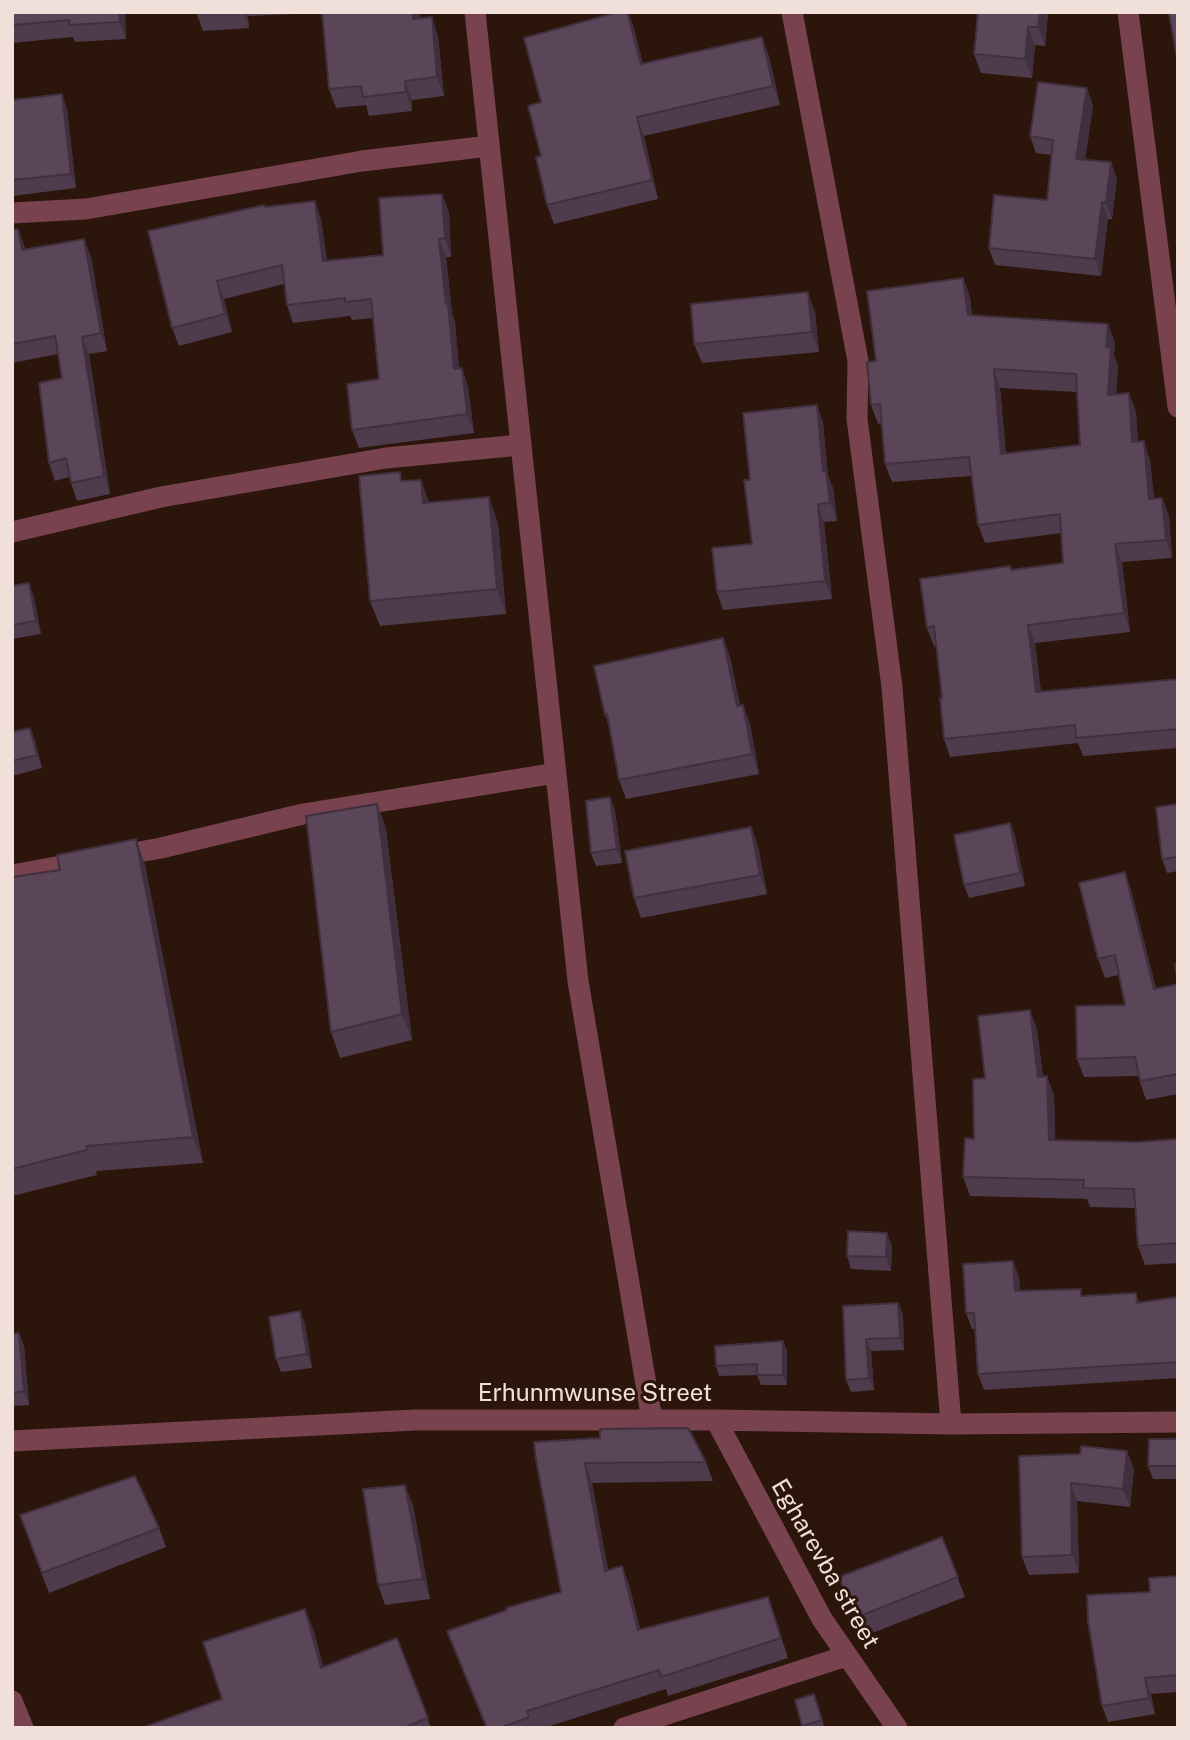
<!DOCTYPE html>
<style>
body{margin:0}
#map{position:relative;width:1190px;height:1740px;overflow:hidden;background:#2c150b;font-family:"Public Sans",sans-serif}
canvas{display:block}
.frame{position:absolute;inset:0;border:14px solid #f1e0d9;pointer-events:none}
</style>
<div id="map">
<canvas width="1190" height="1740"></canvas>
<div class="frame"></div>
</div>
<script>
const ctx = document.querySelector('canvas').getContext('2d');
ctx.lineJoin = 'round';
function toPath(rows) {
  const path = new Path2D();
  for (const r of rows) {
    path.moveTo(r[0], r[1]);
    for (let i = 2; i < r.length; i += 2) path.lineTo(r[i], r[i + 1]);
  }
  return path;
}
function stroke(path, color, width, dash) {
  ctx.strokeStyle = color;
  ctx.lineWidth = width;
  ctx.lineCap = dash ? 'butt' : 'round';
  ctx.setLineDash(dash || []);
  ctx.stroke(path);
}
function fill(path, color) {
  ctx.fillStyle = color;
  ctx.fill(path, 'evenodd');
}
function label(font, color, halo, rows, align = 'center') {
  ctx.font = font + ' "Public Sans",sans-serif';
  ctx.lineWidth = 6;
  ctx.setLineDash([]);
  ctx.textBaseline = 'middle';
  ctx.strokeStyle = halo;
  ctx.fillStyle = color;
  for (const [text, x, y, turn = 0] of rows) {
    ctx.save();
    ctx.translate(x, y);
    ctx.rotate((+turn || 0) * Math.PI / 180);
    ctx.textAlign = isNaN(turn) ? turn : align;
    if (halo) ctx.strokeText(text, 0, 0);
    ctx.fillText(text, 0, 0);
    ctx.restore();
  }
}
stroke(toPath([
 [475,12,578,981,652,1420],
 [792,12,858,361,857,419,892,687,951,1424],
 [1128,12,1178,407],
 [12,213,86,209,362,161,489,146],
 [12,532,161,497,386,458,520,445],
 [12,875,161,848,303,814,556,773],
 [716,1420,822,1619,897,1728],
 [12,1441,415,1420,716,1420,951,1424,1178,1422],
 [12,1701,23,1728],
 [624,1728,846,1656]
]), '#78424f', 21);
fill(toPath([
 [12,12,125,12,126,39,75,42,73,37,12,43],
 [196,12,420,12,420,18,438,36,444,96,412,100,412,111,369,116,366,105,336,108,329,89,323,21,320,13,248,16,249,28,203,31],
 [628,12,634,29,643,64,769,56,780,105,644,136,658,199,554,224,547,205,541,156],
 [1048,12,1045,46,1035,45,1032,78,981,73,974,54],
 [12,100,67,109,76,188,12,196],
 [1093,105,1085,160,1117,179,1112,219,1108,219,1101,276,995,265,989,248,1047,200,1052,155,1036,153,1030,136],
 [265,207,321,219,327,261,383,255,449,212,451,257,446,257,452,313,455,322,459,369,462,368,468,387,474,433,359,448,352,430,379,379,373,318,352,320,350,316,293,323,287,305,284,284,224,299,232,332,179,346,172,328],
 [12,230,25,247,25,249,84,239,91,257,107,351,89,354,110,494,77,501,69,477,55,481,49,463,62,378,58,354,12,363],
 [963,278,970,297,972,315,1115,342,1114,355,1118,366,1116,395,1129,393,1136,412,1138,442,1150,460,1154,499,1162,498,1169,516,1172,558,1122,562,1130,632,1035,643,1041,692,1178,679,1178,748,1083,756,1078,743,950,757,944,739,942,698,936,646,934,646,927,628,1010,566,1012,570,1063,563,1061,533,985,543,978,525,971,476,892,482,885,464,882,423,878,424,871,405,876,361],
 [1000,388,1077,392,1080,445,1006,454],
 [815,312,819,352,702,363,694,344],
 [817,405,823,423,828,476,833,488,837,521,824,522,832,599,723,610,717,592,752,544,750,480],
 [421,480,429,503,498,523,506,614,380,626,370,601,403,481],
 [12,586,34,597,41,634,12,639],
 [723,638,730,657,740,705,743,705,750,724,759,774,626,799,619,780,609,726,605,715],
 [30,728,35,741,42,768,12,776,12,732],
 [610,797,615,811,622,863,596,866,591,853],
 [377,804,386,829,412,1040,340,1058,331,1032],
 [1178,804,1178,871,1167,873,1162,859],
 [1010,823,1015,836,1025,886,969,898,964,885],
 [751,827,758,846,767,894,641,918,634,898],
 [136,839,145,865,203,1163,96,1171,97,1175,12,1196,12,877,60,870],
 [1125,872,1131,890,1156,988,1178,984,1178,963,1178,1094,1146,1100,1138,1076,1084,1077,1077,1059,1125,1005,1119,975,1105,978,1098,959],
 [1037,1029,1043,1076,1054,1095,1055,1140,1137,1142,1178,1139,1178,1263,1145,1265,1138,1246,1135,1208,1090,1207,1087,1199,970,1196,963,1177,974,1139,985,1078],
 [892,1246,891,1271,851,1269,847,1256],
 [1019,1277,1020,1291,1083,1296,1136,1293,1139,1302,1178,1297,1178,1378,984,1390,978,1374,975,1329,972,1329,966,1313],
 [898,1303,903,1315,904,1350,871,1351,874,1390,851,1392,846,1380,843,1306],
 [300,1311,305,1324,312,1368,281,1372,276,1359],
 [19,1333,24,1346,29,1405,12,1406,12,1334],
 [783,1341,787,1351,787,1385,761,1385,757,1375,719,1376,716,1366],
 [1178,1439,1178,1479,1153,1479,1148,1466],
 [534,1442,706,1462,713,1481,592,1483,608,1570,622,1566,629,1585,640,1629,768,1597,788,1658,668,1696,666,1689,544,1728,486,1728,447,1631,561,1592],
 [1080,1454,1134,1469,1130,1507,1077,1501,1079,1573,1029,1575,1022,1557],
 [413,1505,430,1599,385,1605,378,1585],
 [159,1528,166,1547,49,1593,27,1535],
 [942,1537,965,1597,862,1637,839,1577],
 [1178,1576,1178,1692,1151,1694,1155,1714,1108,1722,1102,1706,1150,1592],
 [314,1631,323,1667,397,1638,431,1728,141,1728,222,1699],
 [814,1694,824,1726,820,1728,803,1728,795,1700]
]), '#4e3b4c');
fill(toPath([
 [119,12,125,12,126,39,120,22],
 [244,12,247,12,249,28],
 [413,12,420,12,420,38,413,19],
 [628,12,634,29,648,83,641,64],
 [1040,12,1048,12,1045,46,1038,27],
 [432,17,438,36,444,96,437,77],
 [1028,27,1035,45,1032,78,1025,59],
 [762,37,769,56,780,105,773,86],
 [405,81,412,100,412,111,406,92],
 [1087,88,1093,105,1083,176,1076,159],
 [62,94,67,109,76,188,71,174],
 [637,117,644,136,658,199,652,180],
 [1111,162,1117,179,1112,219,1106,203],
 [442,194,449,212,451,257,445,238],
 [315,201,321,219,329,280,323,261],
 [1102,202,1108,219,1101,276,1095,259],
 [18,229,25,247,28,268,22,250],
 [84,239,91,257,107,351,101,333],
 [439,239,446,257,452,313,455,322,461,388,454,369,446,304],
 [963,278,970,297,974,333,968,315],
 [217,281,224,299,232,332,225,314],
 [808,292,815,312,819,352,812,332],
 [1108,324,1115,342,1114,355,1118,366,1114,414,1108,395,1106,347],
 [82,337,89,354,110,494,104,476],
 [462,368,468,387,474,433,467,414],
 [994,369,1000,388,1007,473,1001,454],
 [1129,393,1136,412,1139,461,1132,442],
 [817,405,823,423,828,476,833,488,837,521,830,503,823,471],
 [1144,441,1150,460,1156,517,1149,499],
 [421,480,430,505,423,503],
 [489,497,498,523,506,614,497,589],
 [1162,498,1169,516,1172,558,1166,540],
 [818,504,824,522,832,599,825,581],
 [1115,544,1122,562,1130,632,1124,613],
 [29,583,34,597,41,634,36,621],
 [1028,625,1035,643,1043,710,1036,692],
 [723,638,730,657,744,726,737,706],
 [743,705,750,724,759,774,752,754],
 [30,728,35,741,42,768,37,755],
 [610,797,615,811,622,863,617,849],
 [377,804,386,829,412,1040,402,1014],
 [1010,823,1015,836,1025,886,1020,873],
 [751,827,758,846,767,894,760,875],
 [136,839,145,865,203,1163,193,1137],
 [1125,872,1131,890,1161,1008,1154,989],
 [1030,1010,1037,1029,1045,1096,1038,1077],
 [1047,1076,1054,1095,1056,1159,1049,1140],
 [887,1233,892,1246,891,1271,886,1257],
 [1013,1261,1019,1277,1021,1308,1015,1291],
 [898,1303,903,1315,904,1350,900,1338],
 [300,1311,305,1324,312,1368,307,1354],
 [19,1333,24,1346,29,1405,24,1391],
 [866,1339,871,1351,874,1390,869,1378],
 [783,1341,787,1351,787,1385,783,1375],
 [1127,1451,1134,1469,1130,1507,1123,1489],
 [585,1463,592,1483,612,1591,605,1571],
 [1071,1483,1077,1501,1079,1573,1072,1555],
 [405,1485,413,1505,430,1599,423,1579],
 [622,1566,629,1585,645,1649,638,1630],
 [768,1597,775,1616,788,1658,781,1638],
 [305,1609,314,1631,329,1690,321,1668],
 [1145,1678,1151,1694,1155,1714,1149,1698]
]), '#40303e');
const building = toPath([
 [12,12,119,12,120,22,69,25,69,20,12,25,12,12],
 [322,12,413,12,413,19,432,17,437,77,405,81,406,92,363,97,361,86,329,89,322,12],
 [618,12,627,12,641,64,762,37,773,86,637,117,652,180,547,205,536,157,541,156,528,106,541,102,524,38,618,12],
 [978,12,1040,12,1038,27,1028,27,1025,59,974,54,978,12],
 [1169,12,1178,12,1178,63,1169,14,1169,12],
 [1038,82,1087,88,1076,159,1111,162,1106,203,1102,202,1095,259,989,248,994,195,1047,200,1053,140,1030,136,1038,82],
 [62,94,71,174,12,180,12,100,62,94],
 [442,194,445,238,439,239,446,304,448,303,454,369,462,368,467,414,352,430,347,384,379,379,371,299,345,302,345,298,287,305,282,265,217,281,225,314,172,328,148,231,264,205,265,207,315,201,323,261,383,255,379,198,442,194],
 [18,229,22,250,84,239,101,333,82,337,104,476,71,483,66,458,49,463,39,383,62,378,55,336,12,344,12,230,18,229],
 [963,278,968,315,1108,324,1106,347,1111,347,1108,395,1129,393,1132,442,1144,441,1149,499,1162,498,1166,540,1115,544,1124,613,1028,625,1036,692,1178,679,1178,729,1076,738,1075,725,944,739,940,698,942,698,934,626,927,628,920,579,1010,566,1011,570,1063,563,1060,514,978,525,969,457,885,464,880,404,871,405,867,362,876,361,867,291,963,278],
 [994,369,1076,374,1080,445,1001,454,994,369],
 [808,292,812,332,694,344,691,304,808,292],
 [817,405,823,471,826,470,830,503,818,504,825,581,717,592,712,548,752,544,744,480,750,480,743,413,817,405],
 [400,472,401,481,421,480,423,503,489,497,497,589,370,601,359,476,400,472],
 [29,583,36,621,12,625,12,586,29,583],
 [723,638,737,706,743,705,752,754,619,780,607,714,605,715,594,666,723,638],
 [30,728,37,755,12,761,12,732,30,728],
 [610,797,617,849,591,853,586,801,610,797],
 [377,804,402,1014,331,1032,306,816,377,804],
 [1178,804,1178,857,1162,859,1156,807,1178,804],
 [1010,823,1020,873,964,885,954,835,1010,823],
 [751,827,760,875,634,898,625,851,751,827],
 [136,839,193,1137,86,1146,87,1150,12,1169,12,877,60,870,57,855,136,839],
 [1125,872,1154,989,1178,984,1175,964,1178,963,1178,1074,1140,1081,1135,1057,1077,1059,1076,1006,1125,1005,1115,955,1098,959,1079,883,1125,872],
 [1030,1010,1038,1077,1047,1076,1049,1140,1137,1142,1178,1139,1178,1243,1138,1246,1134,1189,1083,1188,1084,1180,963,1177,965,1138,974,1139,973,1079,985,1078,978,1016,1030,1010],
 [848,1231,887,1233,886,1257,847,1256,848,1231],
 [1013,1261,1015,1291,1081,1289,1081,1296,1136,1293,1137,1303,1178,1297,1178,1362,978,1374,974,1313,966,1313,963,1264,1013,1261],
 [898,1303,900,1338,866,1339,869,1378,846,1380,843,1306,898,1303],
 [300,1311,307,1354,276,1359,269,1317,300,1311],
 [19,1333,24,1391,12,1393,12,1334,19,1333],
 [783,1341,783,1375,757,1375,757,1364,716,1366,715,1346,783,1341],
 [688,1428,706,1462,585,1463,605,1571,622,1566,638,1630,768,1597,781,1638,661,1677,659,1670,527,1711,529,1717,500,1728,487,1728,447,1631,507,1610,506,1608,561,1592,536,1460,534,1442,600,1438,600,1429,688,1428],
 [1149,1439,1178,1439,1178,1466,1148,1466,1149,1439],
 [1081,1446,1127,1451,1123,1489,1071,1483,1072,1555,1022,1557,1019,1456,1080,1454,1081,1446],
 [135,1476,159,1528,42,1573,20,1515,135,1476],
 [405,1485,423,1579,378,1585,363,1489,405,1485],
 [942,1537,958,1577,855,1618,839,1577,942,1537],
 [1178,1576,1178,1675,1145,1678,1149,1698,1102,1706,1088,1621,1087,1595,1150,1592,1149,1578,1178,1576],
 [305,1609,321,1668,397,1638,428,1718,403,1728,141,1728,222,1699,203,1642,305,1609],
 [814,1694,822,1720,802,1726,795,1700,814,1694]
]);
fill(building, '#5b4558');
stroke(building, '#40303e', 2);
label('24px', '#f1e0d9', '#2c150b', [
 ["Erhunmwunse Street",595,1394],
 ["Egharevba street",825,1564,60]
]);
</script>
